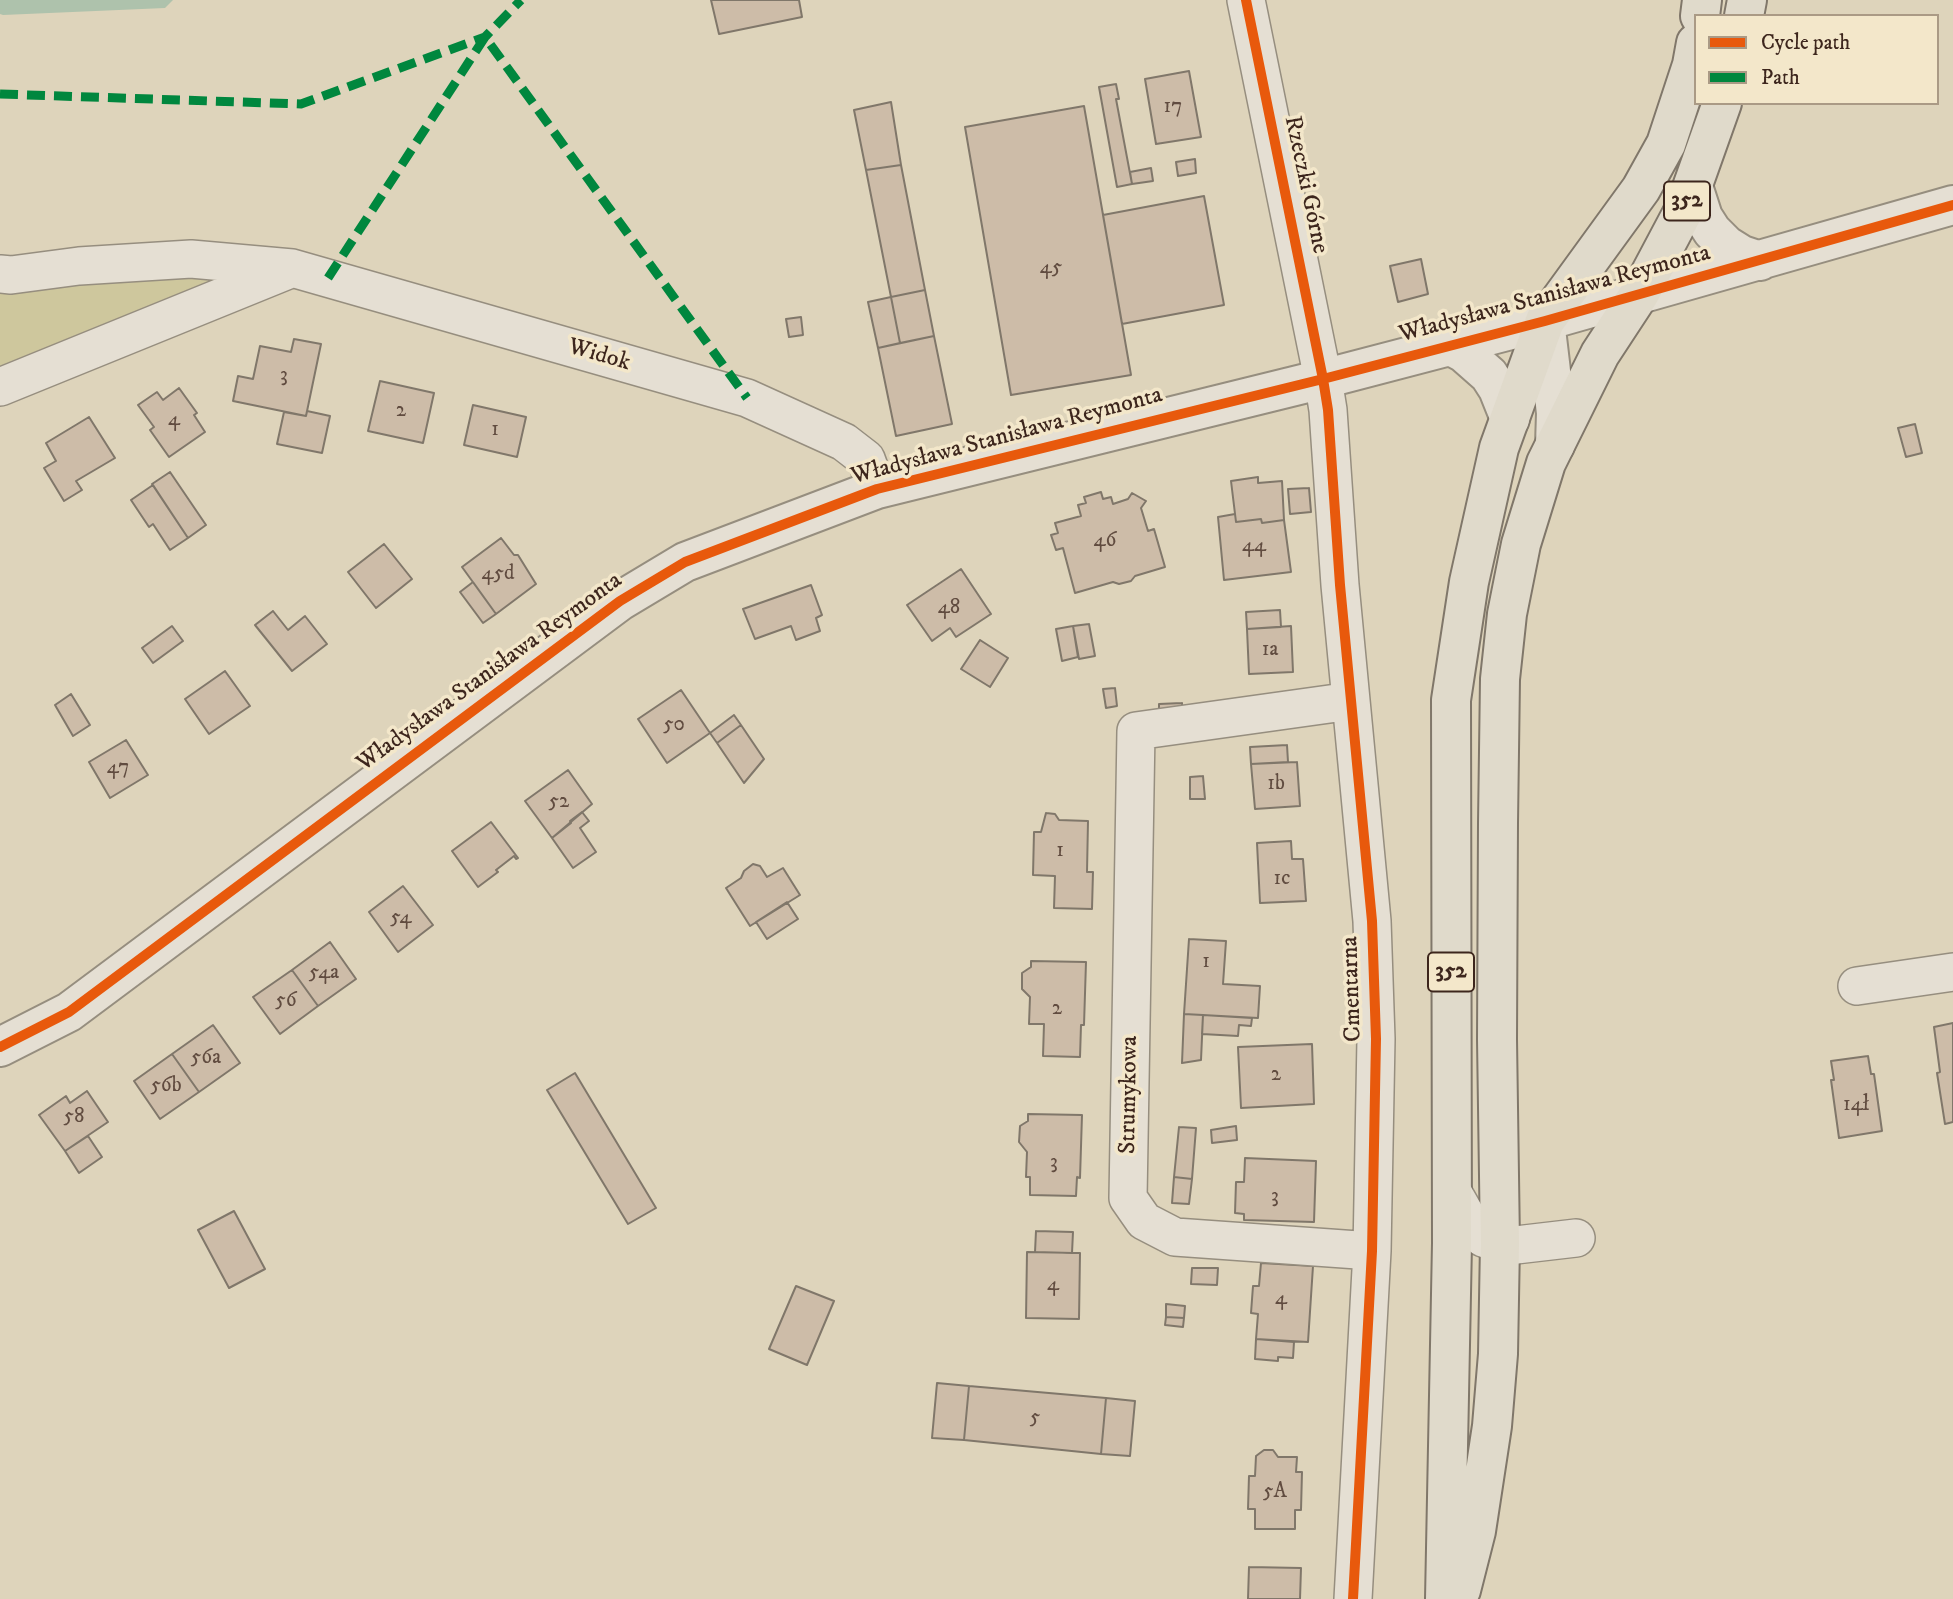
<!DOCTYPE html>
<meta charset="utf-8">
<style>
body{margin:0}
#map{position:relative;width:1953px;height:1599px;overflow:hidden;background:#ded4bb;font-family:"IM FELL DW Pica",serif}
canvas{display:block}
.legend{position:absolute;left:1694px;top:14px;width:245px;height:91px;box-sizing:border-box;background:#f3e7ca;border:2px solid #aa9a85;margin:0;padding:9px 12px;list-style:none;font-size:21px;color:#3d261d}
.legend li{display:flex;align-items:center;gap:14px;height:35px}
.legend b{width:35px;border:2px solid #aa9a85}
</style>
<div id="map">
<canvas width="1953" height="1599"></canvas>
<ul class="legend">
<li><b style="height:9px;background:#e8590c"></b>Cycle path</li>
<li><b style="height:9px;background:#00873e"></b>Path</li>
</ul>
</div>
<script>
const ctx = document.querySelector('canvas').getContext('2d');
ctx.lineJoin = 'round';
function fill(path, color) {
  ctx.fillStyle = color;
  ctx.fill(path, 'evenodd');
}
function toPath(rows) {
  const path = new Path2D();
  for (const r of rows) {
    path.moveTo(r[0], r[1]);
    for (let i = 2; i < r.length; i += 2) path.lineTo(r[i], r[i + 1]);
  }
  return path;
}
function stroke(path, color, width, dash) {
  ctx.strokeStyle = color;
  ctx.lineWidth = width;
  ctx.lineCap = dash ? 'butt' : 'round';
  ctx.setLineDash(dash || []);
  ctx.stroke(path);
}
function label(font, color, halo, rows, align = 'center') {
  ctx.font = font + ' "IM FELL DW Pica",serif';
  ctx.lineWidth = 7;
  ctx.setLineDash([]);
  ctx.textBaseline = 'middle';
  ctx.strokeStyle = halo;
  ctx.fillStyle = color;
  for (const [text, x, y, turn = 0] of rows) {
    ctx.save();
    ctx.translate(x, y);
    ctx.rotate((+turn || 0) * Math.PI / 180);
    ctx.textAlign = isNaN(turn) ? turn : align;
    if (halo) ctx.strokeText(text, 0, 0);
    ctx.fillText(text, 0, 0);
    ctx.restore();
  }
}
fill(toPath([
 [191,259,244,288,0,387,0,274]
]), '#cec79d');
fill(toPath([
 [0,0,173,0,165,8,3,15,0,14]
]), '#aec2ac');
const building = toPath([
 [711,0,799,0,802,17,719,34,711,0],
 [1189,71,1201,137,1156,144,1145,79,1189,71],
 [1116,84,1119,99,1116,99,1132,184,1117,187,1099,87,1116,84],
 [891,102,901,165,866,170,854,110,891,102],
 [1084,106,1131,375,1011,395,965,127,1084,106],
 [1195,159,1196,173,1178,176,1176,162,1195,159],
 [901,165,925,290,891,297,866,170,901,165],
 [1151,168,1153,181,1132,184,1130,172,1151,168],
 [1204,196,1224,305,1122,324,1103,215,1204,196],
 [1421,259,1428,294,1398,302,1390,266,1421,259],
 [925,290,934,336,900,343,891,297,925,290],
 [891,297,900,343,878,348,868,302,891,297],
 [801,317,803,335,789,337,786,319,801,317],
 [934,336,952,424,896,436,878,348,934,336],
 [294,339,321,344,306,416,233,401,238,376,253,379,260,346,291,352,294,339],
 [380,381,434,393,423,443,368,431,380,381],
 [179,388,197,413,194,415,205,432,169,457,150,430,154,427,138,405,157,392,163,400,179,388],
 [473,405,526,417,517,457,464,445,473,405],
 [307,411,330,416,322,453,277,444,284,412,306,416,307,411],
 [89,417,115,458,76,481,82,490,64,501,44,468,56,461,46,443,89,417],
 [1915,424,1922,453,1906,457,1898,428,1915,424],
 [170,472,206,525,188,538,152,484,170,472],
 [1258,477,1258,483,1282,481,1284,520,1262,523,1261,519,1236,522,1231,481,1258,477],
 [153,485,188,538,170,550,153,524,149,527,131,500,153,485],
 [1309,488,1311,512,1290,514,1288,489,1309,488],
 [1101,492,1103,499,1111,497,1113,504,1128,499,1132,493,1146,501,1141,508,1148,531,1154,529,1165,567,1135,576,1131,581,1119,584,1113,582,1075,593,1063,548,1056,550,1051,535,1058,533,1055,523,1081,516,1078,505,1086,503,1084,497,1101,492],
 [1235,514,1236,522,1261,519,1262,523,1284,520,1291,572,1224,580,1218,517,1235,514],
 [501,538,514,555,518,555,536,584,496,614,462,567,501,538],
 [384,544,412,579,376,608,348,572,384,544],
 [961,569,991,614,956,637,950,628,932,641,907,605,961,569],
 [473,582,496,614,483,623,460,592,473,582],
 [811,585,822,615,816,618,820,631,796,640,791,626,755,639,743,609,811,585],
 [1280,610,1281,627,1247,629,1246,612,1280,610],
 [273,611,288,630,305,616,327,644,292,671,255,625,273,611],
 [1089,624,1095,656,1079,659,1073,626,1089,624],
 [172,626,183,641,153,663,142,648,172,626],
 [1073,626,1078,657,1062,661,1056,629,1073,626],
 [1291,626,1293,672,1249,674,1247,629,1291,626],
 [980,640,1008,658,990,687,961,669,980,640],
 [225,671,250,706,209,734,185,699,225,671],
 [1115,688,1117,706,1106,708,1103,689,1115,688],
 [681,690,710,733,667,763,638,719,681,690],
 [71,694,90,725,73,736,55,705,71,694],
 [1182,703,1183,717,1159,719,1159,704,1182,703],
 [734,715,741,725,717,743,710,733,734,715],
 [741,725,764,759,744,783,717,743,741,725],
 [126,740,148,775,110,798,89,762,126,740],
 [1287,745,1288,762,1251,764,1250,747,1287,745],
 [1297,762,1300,806,1255,809,1251,764,1297,762],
 [568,770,592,804,552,838,525,801,568,770],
 [1203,776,1205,799,1190,799,1190,777,1203,776],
 [582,812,589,821,580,828,596,852,573,868,552,838,571,823,570,821,582,812],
 [1046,813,1055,814,1059,820,1088,821,1087,872,1093,872,1092,909,1054,908,1055,876,1033,875,1034,832,1041,832,1046,813],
 [491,822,518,858,516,859,514,856,496,870,498,872,478,887,452,851,491,822],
 [1291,841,1292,859,1303,859,1306,901,1260,903,1257,843,1291,841],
 [753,864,760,866,767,877,783,868,800,895,750,926,726,888,741,878,744,871,753,864],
 [403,886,433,925,398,952,369,912,403,886],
 [787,902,798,919,767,939,756,922,787,902],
 [1189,939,1226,941,1223,984,1260,986,1258,1018,1184,1014,1189,939],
 [330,942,356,979,318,1006,292,970,330,942],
 [1031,961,1086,962,1084,1025,1081,1025,1080,1057,1043,1056,1044,1024,1029,1024,1030,997,1022,989,1022,973,1031,967,1031,961],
 [292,970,318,1006,280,1034,253,997,292,970],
 [1184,1014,1203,1015,1201,1060,1182,1063,1184,1014],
 [1203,1015,1252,1018,1251,1026,1239,1025,1238,1036,1202,1034,1203,1015],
 [1953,1023,1953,1122,1945,1124,1937,1073,1940,1072,1934,1027,1953,1023],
 [213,1025,240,1063,199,1092,172,1054,213,1025],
 [1312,1044,1314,1104,1241,1108,1238,1047,1312,1044],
 [172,1054,199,1092,160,1119,134,1081,172,1054],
 [1868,1056,1871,1074,1874,1074,1882,1131,1839,1138,1831,1080,1834,1080,1831,1061,1868,1056],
 [575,1073,656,1208,628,1224,547,1090,575,1073],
 [87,1091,108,1122,65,1151,39,1115,66,1096,70,1103,87,1091],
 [1028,1114,1082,1115,1080,1178,1077,1177,1076,1196,1030,1195,1030,1177,1026,1177,1027,1152,1019,1142,1020,1126,1028,1121,1028,1114],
 [1236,1126,1237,1140,1212,1143,1211,1130,1236,1126],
 [1179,1127,1196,1128,1192,1179,1174,1177,1179,1127],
 [88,1136,102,1157,79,1173,65,1151,88,1136],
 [1245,1158,1316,1161,1314,1222,1244,1220,1244,1214,1235,1213,1236,1182,1244,1182,1245,1158],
 [1174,1177,1192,1179,1189,1204,1172,1203,1174,1177],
 [234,1211,265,1269,229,1288,198,1230,234,1211],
 [1036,1231,1073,1232,1072,1253,1035,1252,1036,1231],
 [1027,1252,1080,1253,1079,1319,1026,1318,1027,1252],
 [1261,1263,1313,1266,1308,1342,1256,1339,1258,1314,1251,1313,1253,1286,1259,1286,1261,1263],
 [1192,1268,1218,1268,1217,1285,1191,1284,1192,1268],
 [796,1286,834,1301,807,1365,769,1349,796,1286],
 [1166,1304,1185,1306,1184,1318,1166,1317,1166,1304],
 [1166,1317,1184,1318,1183,1327,1165,1325,1166,1317],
 [1256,1339,1294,1342,1293,1358,1278,1357,1278,1361,1255,1359,1256,1339],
 [937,1383,969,1386,964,1440,932,1438,937,1383],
 [969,1386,1106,1398,1101,1454,964,1440,969,1386],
 [1106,1398,1135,1401,1130,1456,1101,1454,1106,1398],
 [1264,1450,1273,1450,1278,1457,1297,1457,1296,1472,1302,1472,1301,1510,1295,1510,1295,1529,1255,1529,1255,1509,1248,1509,1249,1476,1255,1476,1256,1456,1264,1450],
 [1249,1567,1301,1568,1300,1599,1248,1599,1249,1567]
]);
fill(building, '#cdbca8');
stroke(building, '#80776a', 2);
const minor = toPath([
 [1246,0,1323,379,1328,410,1340,585,1372,921,1376,1039,1372,1251,1353,1599],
 [0,274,11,275,79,266,191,259,292,268,747,398,844,442,866,459,877,489],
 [0,387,288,270],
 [1351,701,1136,731,1128,1198,1144,1221,1175,1237,1372,1251],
 [1857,986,1953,972],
 [1452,1191,1472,1226,1483,1238,1500,1244,1516,1245,1576,1238]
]);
const tertiary = toPath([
 [1693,186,1703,217,1712,231,1726,245,1742,255,1760,261],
 [1545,321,1556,413,1555,445],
 [1449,345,1464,353,1489,375,1498,389,1510,419],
 [0,1047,69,1012,620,601,685,562,877,489,1323,379,1545,321,1953,205]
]);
const primary = toPath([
 [1700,16,1702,0],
 [1744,16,1747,0],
 [1461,1590,1476,1531,1492,1426,1498,1354,1500,1244,1497,1039,1498,823,1500,679,1507,614,1521,544,1546,463,1600,354,1640,293,1684,210,1722,103],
 [1445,1599,1452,1243,1451,700,1469,582,1499,448,1545,321,1641,189,1666,144,1692,65,1696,43]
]);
stroke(minor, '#968e7f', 40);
stroke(tertiary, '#968e7f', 42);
stroke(primary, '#80776a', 42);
stroke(minor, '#e5dfd3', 37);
stroke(tertiary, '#e5dfd3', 38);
stroke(primary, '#e0dacb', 38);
stroke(toPath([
 [0,94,301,104,485,37,521,0],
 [328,278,485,37,747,398]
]), '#00873e', 9, [18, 9]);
stroke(toPath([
 [1246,0,1323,379,1328,410,1340,585,1372,921,1376,1039,1372,1251,1353,1599],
 [0,1047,69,1012,620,601,685,562,877,489,1323,379,1545,321,1953,205]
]), '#e8590c', 10);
label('21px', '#614c40', null, [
 ["17",1173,108],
 ["45",1051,269],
 ["3",284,377],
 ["2",401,412],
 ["4",174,421],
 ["1",495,431],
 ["46",1105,542],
 ["44",1254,547],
 ["45d",498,575],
 ["48",949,609],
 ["1a",1270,651],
 ["50",674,726],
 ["47",118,769],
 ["1b",1276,785],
 ["52",559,803],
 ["1",1060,852],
 ["1c",1282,880],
 ["54",401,919],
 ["1",1206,963],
 ["54a",324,974],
 ["56",286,1002],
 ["2",1057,1010],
 ["56a",206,1059],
 ["2",1276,1076],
 ["56b",166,1087],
 ["14ł",1856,1106],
 ["58",74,1118],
 ["3",1054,1164],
 ["3",1275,1198],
 ["4",1053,1286],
 ["4",1281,1300],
 ["5",1035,1419],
 ["5A",1275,1493]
]);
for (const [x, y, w] of [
 [1687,201,46],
 [1451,972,46]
]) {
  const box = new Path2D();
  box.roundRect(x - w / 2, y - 19.5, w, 39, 5);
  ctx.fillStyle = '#f3e7ca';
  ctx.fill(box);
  stroke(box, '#3d261d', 2);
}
label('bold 23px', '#3d261d', null, [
 ["352",1687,201],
 ["352",1451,972]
]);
label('24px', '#3d261d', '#f3e7ca', [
 ["Rzeczki Górne",1305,185,78],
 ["Władysława Stanisława Reymonta",1555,295,-15],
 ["Widok",599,356,16],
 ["Władysława Stanisława Reymonta",1007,437,-15],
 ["Władysława Stanisława Reymonta",490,673,-36],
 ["Cmentarna",1353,989,-92],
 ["Strumykowa",1130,1095,-89]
]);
</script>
